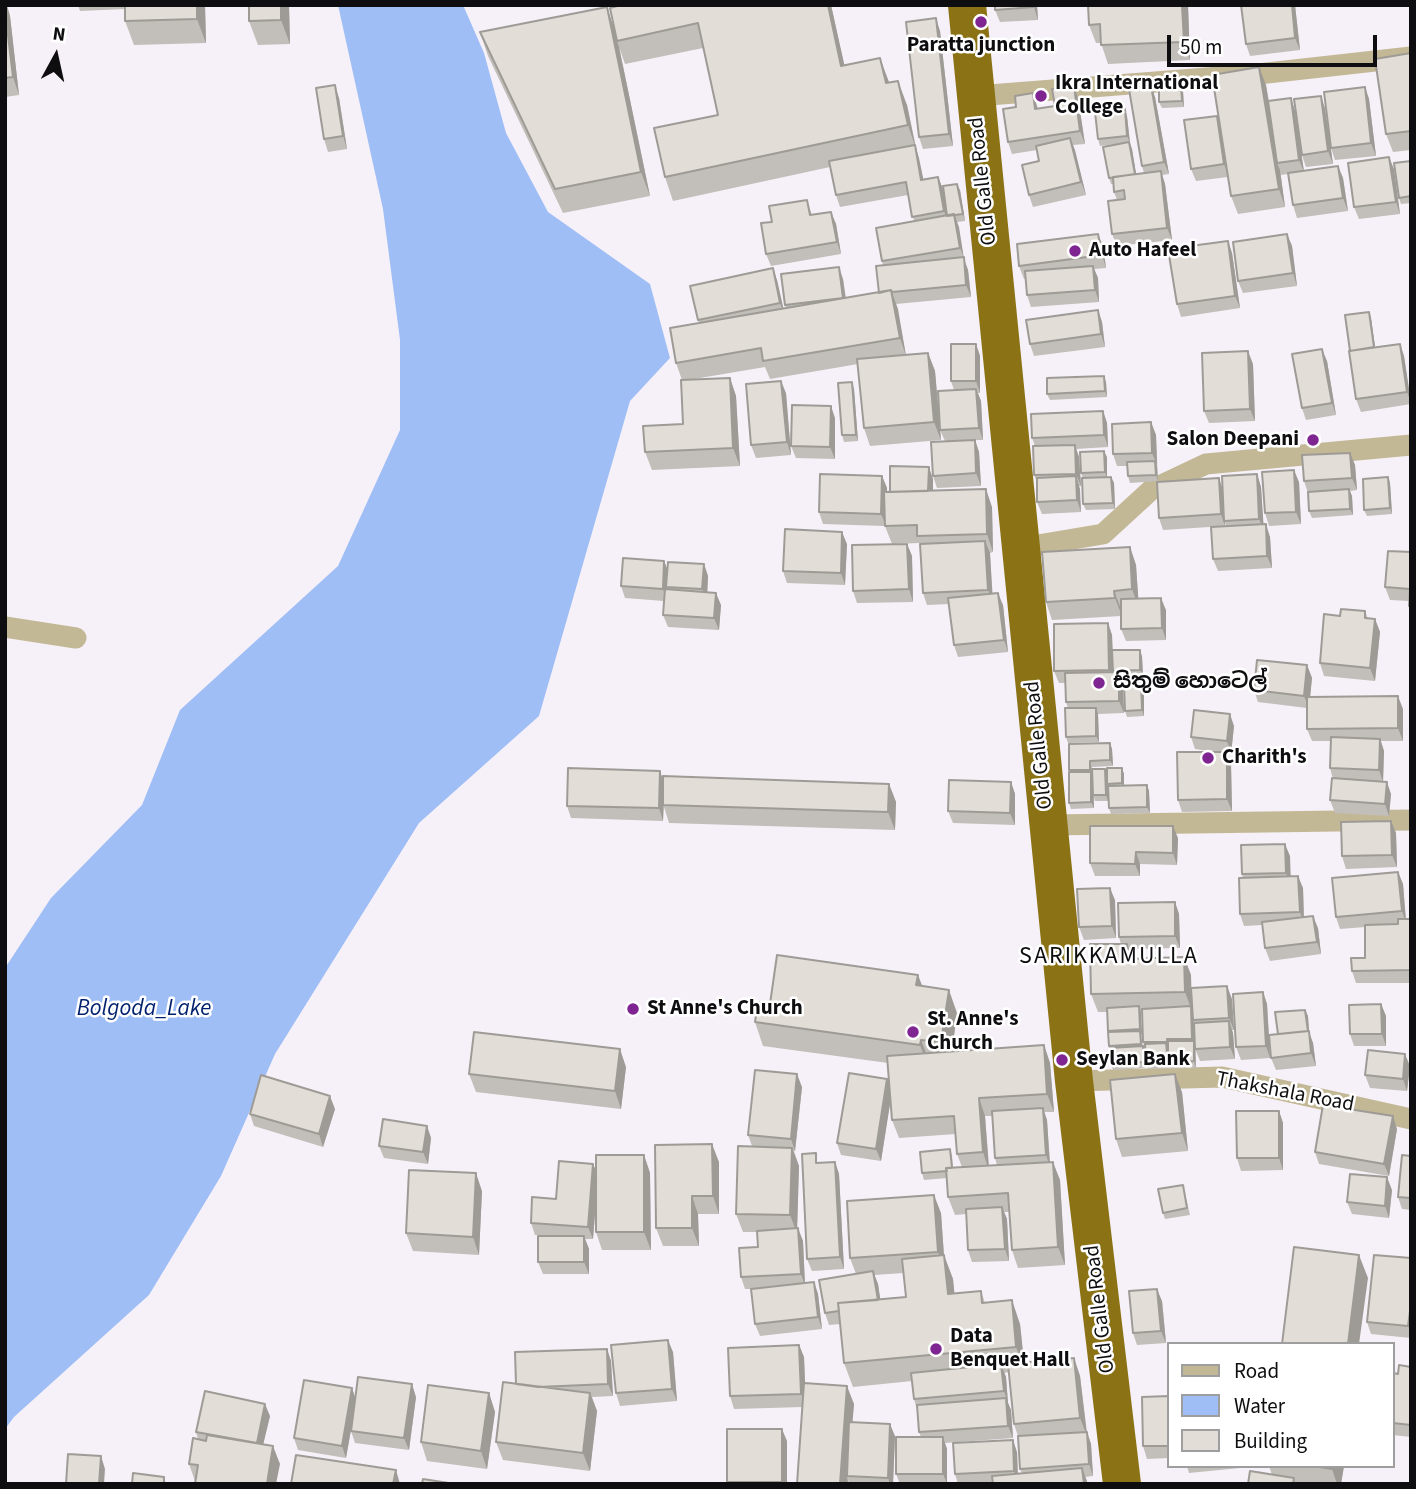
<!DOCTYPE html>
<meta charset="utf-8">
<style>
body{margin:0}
#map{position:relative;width:1416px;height:1489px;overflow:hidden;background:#f6f1f8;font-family:"Source Sans 3",sans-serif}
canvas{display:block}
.frame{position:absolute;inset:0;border:7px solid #0e0d0f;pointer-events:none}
.legend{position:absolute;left:1167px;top:1342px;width:228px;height:126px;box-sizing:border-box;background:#fff;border:2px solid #9f9e9f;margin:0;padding:9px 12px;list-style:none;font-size:21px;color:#0e0d0f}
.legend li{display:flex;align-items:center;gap:14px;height:35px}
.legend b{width:35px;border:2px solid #9f9e9f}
.north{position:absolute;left:21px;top:21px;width:70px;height:70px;-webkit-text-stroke:5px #fff;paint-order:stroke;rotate:8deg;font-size:19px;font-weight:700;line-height:28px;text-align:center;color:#0e0d0f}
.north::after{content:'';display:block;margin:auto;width:24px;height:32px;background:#0e0d0f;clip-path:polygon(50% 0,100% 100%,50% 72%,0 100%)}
.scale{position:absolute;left:1167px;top:35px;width:210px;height:32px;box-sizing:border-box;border:4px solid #0e0d0f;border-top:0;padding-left:9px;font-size:21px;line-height:24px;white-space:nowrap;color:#0e0d0f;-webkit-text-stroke:5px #fff;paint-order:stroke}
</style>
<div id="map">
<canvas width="1416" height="1489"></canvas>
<div class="frame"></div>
<ul class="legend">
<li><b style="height:9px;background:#c3b895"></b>Road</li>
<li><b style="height:19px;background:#9fbef6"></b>Water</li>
<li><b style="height:19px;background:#e2ddd7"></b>Building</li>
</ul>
<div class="north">N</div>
<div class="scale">50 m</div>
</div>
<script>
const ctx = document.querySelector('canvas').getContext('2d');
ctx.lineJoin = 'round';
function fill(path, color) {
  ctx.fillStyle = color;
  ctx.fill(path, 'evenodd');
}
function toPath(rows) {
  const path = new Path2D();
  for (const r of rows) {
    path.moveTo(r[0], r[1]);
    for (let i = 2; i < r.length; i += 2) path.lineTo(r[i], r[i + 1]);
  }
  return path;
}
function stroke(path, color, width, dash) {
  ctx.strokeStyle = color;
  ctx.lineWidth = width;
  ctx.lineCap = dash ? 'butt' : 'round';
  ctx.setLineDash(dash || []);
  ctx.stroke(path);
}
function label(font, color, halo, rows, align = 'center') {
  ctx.font = font + ' "Source Sans 3","Noto Sans Sinhala",sans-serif';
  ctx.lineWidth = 5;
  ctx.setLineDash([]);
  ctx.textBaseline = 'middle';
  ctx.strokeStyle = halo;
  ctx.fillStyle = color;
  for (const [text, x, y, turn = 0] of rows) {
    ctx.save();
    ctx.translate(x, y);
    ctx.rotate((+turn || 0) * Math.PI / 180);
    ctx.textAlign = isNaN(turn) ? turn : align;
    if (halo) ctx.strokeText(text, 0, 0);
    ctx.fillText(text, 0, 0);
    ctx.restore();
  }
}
fill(toPath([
 [338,5,463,5,484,53,506,133,548,212,650,284,670,358,630,401,539,716,419,823,275,1054,221,1176,149,1295,14,1417,5,1429,5,968,51,898,142,805,180,710,338,566,400,430,400,340,383,209]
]), '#9fbef6');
stroke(toPath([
 [976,96,1258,74,1411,57],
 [1020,548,1103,534,1151,490,1206,464,1411,445],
 [5,627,76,638],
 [1048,825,1411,820],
 [1074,1081,1222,1077,1411,1119]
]), '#c3b895', 21);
stroke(toPath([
 [967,5,1074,1081,1122,1484]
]), '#8b7315', 38);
fill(toPath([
 [5,5,10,16,19,95,5,97],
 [78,5,216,5,205,6,206,43,134,45,125,21,125,9,80,11],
 [249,5,289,5,290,44,258,45,249,21],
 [621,5,831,5,844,65,889,83,907,105,923,180,938,177,943,189,960,190,965,221,957,222,964,259,968,270,971,297,896,304,906,355,928,353,935,371,941,440,870,446,864,428,858,364,770,379,765,367,688,380,730,378,736,396,740,466,652,470,645,452,683,424,682,380,676,363,699,323,690,286,777,280,783,309,786,308,785,305,843,279,846,298,879,293,883,265,882,261,914,221,908,195,840,207,836,195,830,167,673,201,665,177,718,115,703,48,625,64,619,47,650,196,563,213,488,56,480,32,613,24],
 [1037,5,1038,20,1000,22,995,10],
 [1188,5,1190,60,1108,64,1101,43,1096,43,1089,25],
 [1241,5,1295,5,1300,50,1250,56,1246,44],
 [940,31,953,146,923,149,919,137],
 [1411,53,1411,150,1393,152,1386,134],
 [1181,85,1183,91,1184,107,1162,108,1159,102],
 [1266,85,1269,101,1291,98,1295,111,1304,171,1338,166,1343,178,1348,211,1297,218,1293,205,1288,174,1281,175,1280,170,1285,207,1238,214,1231,196,1228,177,1196,181,1191,169,1220,123],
 [1365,87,1369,99,1376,156,1335,160,1331,148],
 [1155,97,1169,174,1162,175,1165,184,1172,240,1117,246,1112,234,1117,200,1114,192,1113,184,1111,184,1109,178,1124,143,1100,146,1098,139,1127,116,1130,143,1132,149,1136,174,1144,173,1142,166],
 [339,98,347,149,328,152,324,139],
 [1078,98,1085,144,1073,145,1086,195,1033,207,1029,195,1039,161,1037,150,1012,154,1008,142,1037,106,1038,109,1055,106],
 [1325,108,1333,164,1306,167,1302,155],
 [1411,161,1411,203,1401,204,1399,198],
 [1394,169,1400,214,1359,219,1354,207],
 [807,200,812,215,831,212,836,224,841,254,771,266,766,254,772,222],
 [1287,234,1292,246,1297,286,1243,293,1238,281],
 [1228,241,1232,253,1240,308,1181,317,1177,304],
 [1103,246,1106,268,1094,269,1098,278,1099,302,1031,307,1027,295,1026,278,1024,279,1019,266],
 [1098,310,1102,322,1105,347,1034,356,1030,344],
 [1369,312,1371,318,1375,347,1400,344,1404,356,1411,404,1361,412,1356,399],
 [976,344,980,356,980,393,978,393,981,401,983,440,975,440,979,452,981,486,937,488,933,476,945,441,940,430,954,390,951,381],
 [1327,361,1336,415,1306,420,1302,408],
 [1253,364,1255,421,1209,423,1204,411],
 [1106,382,1107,397,1050,400,1047,394],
 [854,389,858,441,844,442,842,435],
 [786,393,791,455,756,458,751,445],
 [1103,411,1107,423,1108,447,1076,449,1079,457,1081,486,1079,486,1081,512,1042,514,1037,502,1037,482,1034,475,1035,446,1032,438],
 [835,418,835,459,796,458,791,446],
 [1151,422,1156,435,1158,481,1130,483,1128,476,1127,466,1117,466,1113,454],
 [1350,453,1355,465,1357,490,1350,491,1352,496,1353,515,1312,518,1309,511,1308,493,1304,481],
 [1107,457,1107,477,1111,477,1114,483,1115,509,1086,510,1083,504,1083,478,1081,473],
 [1257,474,1261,487,1263,524,1270,537,1272,568,1218,571,1213,559,1226,527,1225,522,1225,526,1163,530,1159,518,1219,478,1223,490],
 [882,476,887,488,887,492,933,479,933,491,992,507,993,552,990,553,992,594,1003,605,1008,652,958,657,954,645,949,604,927,605,923,593,920,543,892,544,885,526,823,524,819,512],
 [1388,477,1390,483,1392,514,1367,516,1364,510],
 [1299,482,1301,524,1269,526,1265,513],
 [847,544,845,585,787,583,783,571],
 [907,544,912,556,913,602,857,603,853,591],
 [1130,547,1136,565,1138,598,1166,610,1166,640,1126,641,1121,629,1121,616,1052,620,1046,602],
 [1411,552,1411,612,1409,606,1409,601,1390,600,1385,587],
 [664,561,667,569,704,564,708,576,707,592,721,605,719,630,668,627,663,615,664,601,625,598,621,586],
 [1365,611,1368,619,1375,619,1380,632,1375,681,1324,676,1320,663,1340,616],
 [1108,623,1112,635,1113,650,1142,656,1143,676,1120,677,1123,685,1124,713,1098,714,1099,742,1068,743,1066,737,1068,708,1066,702,1066,683,1059,683,1054,671],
 [1307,665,1312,678,1310,697,1403,709,1403,741,1381,741,1384,751,1383,782,1391,794,1389,816,1335,813,1330,800,1333,779,1330,768,1331,741,1312,741,1307,729,1307,708,1258,702,1254,690],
 [1144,689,1144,716,1127,717,1125,711],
 [1234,726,1231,754,1227,753,1231,764,1232,811,1182,812,1178,800,1216,752,1195,749,1191,737],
 [1110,743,1112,749,1113,766,1092,767,1093,775,1107,773,1122,768,1124,774,1124,785,1147,785,1149,791,1150,813,1111,814,1109,808,1108,801,1095,801,1094,797,1094,808,1071,809,1069,803,1069,770],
 [660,771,663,781,889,784,896,802,895,830,669,823,664,807,663,821,571,818,567,806],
 [1011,782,1015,794,1015,825,953,823,948,811],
 [1391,821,1396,833,1397,867,1346,869,1342,856],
 [1178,838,1177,865,1140,864,1140,876,1095,876,1090,863],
 [1290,856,1290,876,1303,888,1304,917,1318,928,1321,954,1270,961,1265,948,1262,925,1244,926,1240,914,1243,878,1242,874],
 [1398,872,1403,884,1406,919,1411,919,1411,983,1356,983,1352,971,1365,958,1365,927,1340,929,1336,917],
 [1115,900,1116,938,1084,940,1079,927],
 [1175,902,1179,914,1180,948,1129,949,1133,959,1184,957,1191,975,1191,988,1232,999,1234,1030,1232,1030,1233,1033,1235,1059,1200,1061,1196,1051,1196,1068,1148,1069,1146,1064,1146,1068,1113,1070,1111,1064,1107,1012,1098,1012,1091,994,1121,944,1119,937],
 [1140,1011,1143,1011,1143,1042,1145,1050,1143,1046,1141,1035,1142,1035],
 [922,986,957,1013,952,1052,1044,1045,1050,1063,1054,1112,1044,1112,1047,1120,1050,1162,1060,1180,1065,1265,1018,1268,1012,1250,1010,1212,1004,1212,1007,1219,1009,1261,972,1262,968,1250,966,1214,955,1215,948,1197,947,1178,924,1180,922,1173,950,1149,952,1155,953,1167,962,1167,957,1154,956,1134,899,1138,892,1120,890,1101,881,1161,841,1155,837,1143,889,1085,888,1063,763,1046,755,1022,770,1004],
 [985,1116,992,1116,995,1158,997,1165,989,1165],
 [1263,992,1267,1004,1269,1035,1278,1034,1305,1010,1308,1016,1309,1032,1313,1043,1316,1066,1276,1070,1271,1058,1269,1039,1270,1058,1241,1060,1236,1047],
 [1381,1004,1386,1016,1386,1046,1354,1046,1350,1034],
 [1410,1066,1407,1091,1370,1088,1365,1075],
 [626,1067,621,1109,476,1092,469,1074],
 [802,1087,795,1151,794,1151,799,1166,797,1229,803,1241,805,1283,814,1282,818,1294,822,1329,760,1336,755,1324,753,1289,745,1289,741,1277,758,1247,757,1232,743,1232,736,1214,752,1146,748,1135],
 [1182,1092,1188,1151,1122,1157,1116,1139],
 [335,1109,323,1147,254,1126,250,1114],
 [1279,1111,1283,1123,1283,1170,1241,1171,1237,1158],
 [427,1126,431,1138,428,1164,384,1158,379,1146],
 [1397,1129,1389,1176,1319,1164,1315,1152],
 [644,1155,650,1173,651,1250,602,1250,596,1232,596,1201,593,1239,585,1239,589,1249,589,1274,543,1274,538,1262,549,1236,535,1235,531,1223,593,1164,596,1170],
 [1411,1156,1411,1210,1402,1209,1398,1197],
 [719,1162,719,1214,698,1214,699,1246,663,1246,656,1228],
 [835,1162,839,1174,844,1269,812,1271,807,1259],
 [1183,1185,1190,1215,1165,1219,1163,1213],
 [1392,1190,1389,1218,1352,1214,1347,1202],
 [482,1191,479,1255,413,1251,406,1233],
 [941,1213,944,1256,953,1279,954,1294,981,1291,985,1303,1020,1324,1024,1363,1074,1358,1080,1376,1087,1432,1091,1444,1093,1476,1085,1477,1087,1484,958,1484,955,1474,1017,1452,1018,1474,1022,1473,1020,1469,1018,1436,1014,1424,1009,1372,1004,1373,1006,1377,1008,1403,1011,1410,1013,1438,945,1443,947,1449,947,1484,900,1484,896,1474,921,1437,919,1432,917,1410,914,1399,912,1381,853,1387,844,1363,840,1324,829,1325,825,1313,856,1274,850,1258],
 [904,1273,906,1297,880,1299,878,1284,874,1275],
 [1411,1258,1411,1338,1371,1334,1367,1322],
 [1162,1301,1166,1343,1137,1345,1133,1333],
 [799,1345,804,1357,805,1383,854,1404,852,1422,895,1436,893,1484,849,1484,848,1480,848,1484,803,1407,734,1409,730,1396],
 [607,1349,611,1361,613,1396,592,1397,597,1411,590,1471,503,1460,496,1442,516,1384],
 [673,1352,677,1401,620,1406,616,1393],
 [1411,1367,1411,1437,1393,1435,1393,1373,1398,1374],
 [352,1388,355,1398,416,1397,409,1450,355,1443,351,1431,346,1458,298,1450,294,1438],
 [489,1393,495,1412,487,1469,427,1461,421,1442],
 [1169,1396,1169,1458,1147,1459,1143,1446],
 [270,1416,263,1444,280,1464,195,1481,189,1464,198,1439,196,1432],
 [787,1441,787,1484,728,1484,727,1482],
 [1187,1466,1250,1466,1250,1467,1189,1473],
 [1269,1466,1344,1466,1341,1484,1248,1484,1272,1475]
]), '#c2beb9');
fill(toPath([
 [5,5,7,5,10,16,19,95,13,77],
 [197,5,205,5,206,43,197,19],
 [281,5,289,5,290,44,281,20],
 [828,5,831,5,850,90,841,66],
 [1034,5,1037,5,1038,20,1034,7],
 [1182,5,1188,5,1190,60,1184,42],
 [1292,5,1295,5,1300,50,1295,38],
 [607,7,615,31,617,41,619,47,650,196,641,172],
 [936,18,940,31,953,146,949,134],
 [880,58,889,82,895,107,886,83],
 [1259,67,1266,85,1278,163,1277,163,1280,170,1285,207,1279,189],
 [898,81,907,105,916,149,908,125],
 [335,85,339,98,347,149,343,136],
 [1151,85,1155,97,1169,174,1164,162],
 [1181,85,1183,91,1184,107,1182,101],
 [1074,86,1078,98,1085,144,1080,131],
 [1365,87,1369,99,1376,156,1371,143],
 [1033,93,1037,106,1040,122,1035,109],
 [1321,96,1325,108,1333,164,1328,151],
 [1291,98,1295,111,1304,172,1299,160],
 [1125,109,1127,116,1130,143,1127,136],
 [1217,116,1222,128,1229,177,1224,164],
 [1070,138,1075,150,1086,195,1081,182],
 [1129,142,1132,149,1137,180,1135,174],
 [915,145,919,158,926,192,921,180],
 [1389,157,1394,169,1400,214,1396,202],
 [1338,166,1343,178,1348,211,1343,198],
 [1161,171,1165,184,1172,240,1167,228],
 [938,177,943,189,948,223,944,211],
 [957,184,960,190,965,221,963,214],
 [831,212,836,224,841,254,837,242],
 [954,214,959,227,964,259,968,270,971,297,966,285,964,258,960,248],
 [1098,234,1103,246,1106,268,1102,255],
 [1287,234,1292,246,1297,286,1293,273],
 [1228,241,1232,253,1240,308,1235,296],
 [1093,266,1098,278,1099,302,1095,290],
 [839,267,843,279,847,310,843,298],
 [773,268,777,280,785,315,780,303],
 [891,290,898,309,906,356,900,338],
 [1098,310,1102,322,1105,347,1101,334],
 [1369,312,1371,318,1376,354,1374,348],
 [976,344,980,356,980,393,976,381],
 [1400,344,1404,356,1411,402,1407,392],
 [1322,349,1327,361,1336,415,1332,403],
 [1248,351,1253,364,1255,421,1250,409],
 [928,353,935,371,941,440,934,422],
 [1104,376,1106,382,1107,397,1105,391],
 [730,378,736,396,740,466,733,448],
 [781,381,786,393,791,455,787,442],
 [852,382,854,389,858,441,856,435],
 [976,389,981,401,983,440,979,428],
 [831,406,835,418,835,459,830,447],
 [1103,411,1107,423,1108,447,1104,435],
 [1151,422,1156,435,1157,465,1152,453],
 [975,440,979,452,981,486,976,473],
 [1075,445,1079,457,1081,486,1076,474],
 [1104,451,1107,457,1107,479,1105,472],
 [1350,453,1355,465,1357,490,1352,478],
 [1155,461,1157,467,1158,481,1156,475],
 [929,467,933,479,933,506,928,493],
 [1294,470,1299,482,1301,524,1296,512],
 [1257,474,1261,487,1264,531,1259,519],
 [882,476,887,488,886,526,881,514],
 [1076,476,1080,489,1081,512,1077,500],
 [1111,477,1114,483,1115,509,1113,503],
 [1388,477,1390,483,1392,514,1390,508],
 [1219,478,1223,491,1225,526,1221,514],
 [986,489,992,507,993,552,987,534],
 [1349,489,1352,496,1353,515,1350,509],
 [1266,524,1270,537,1272,568,1267,556],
 [842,532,847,544,845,585,841,573],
 [985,541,990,553,993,602,988,590],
 [907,544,912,556,913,602,909,589],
 [1130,547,1136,565,1139,608,1132,589],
 [664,561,669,573,666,587,668,592,667,601,663,589],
 [704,564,708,576,707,601,702,589],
 [1114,591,1121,609,1122,616,1115,598],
 [716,593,721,605,719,630,714,618],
 [998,593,1003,605,1008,652,1004,640],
 [1161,598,1166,610,1166,640,1162,628],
 [1375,619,1380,632,1375,681,1370,668],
 [1108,623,1112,635,1113,683,1109,670],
 [1140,650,1142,656,1143,676,1140,670],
 [1307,665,1312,678,1309,708,1304,696],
 [1119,672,1123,685,1124,713,1119,701],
 [1141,683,1144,689,1144,716,1142,710],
 [1398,696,1403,709,1403,741,1398,728],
 [1096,708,1098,714,1099,742,1096,736],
 [1230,714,1234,726,1231,754,1227,741],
 [1380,739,1384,751,1383,782,1379,770],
 [1110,743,1112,749,1113,766,1110,760],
 [1227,752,1231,764,1232,811,1227,799],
 [1090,761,1093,778,1094,808,1091,802,1091,773],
 [1122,768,1124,774,1124,790,1122,783],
 [1105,769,1108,775,1108,801,1106,795],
 [660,771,664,783,663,821,659,808],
 [1011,782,1015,794,1015,825,1010,813],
 [1387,782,1391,794,1389,816,1385,804],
 [889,784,896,802,895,830,888,812],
 [1147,785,1149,791,1150,813,1147,807],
 [1391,821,1396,833,1397,867,1392,855],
 [1173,826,1178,838,1177,865,1173,853],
 [1285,844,1290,856,1291,885,1286,873],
 [1136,852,1140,864,1140,876,1135,864],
 [1398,872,1403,884,1406,923,1402,911],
 [1298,876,1303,888,1304,924,1300,912],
 [1110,888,1115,900,1116,938,1112,926],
 [1175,902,1179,914,1180,948,1175,936],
 [1313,916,1318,928,1321,954,1317,942],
 [1127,944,1134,962,1128,959],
 [1184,957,1191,975,1192,1008,1193,1012,1196,1068,1194,1061,1194,1044,1192,1039,1191,1008,1185,992],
 [918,975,927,998,916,985],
 [1227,986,1232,999,1234,1030,1229,1018],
 [949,990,957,1013,950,1066,941,1042],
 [1263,992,1267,1004,1270,1058,1266,1046],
 [1381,1004,1386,1016,1386,1046,1382,1034],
 [1139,1006,1141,1012,1142,1035,1140,1029],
 [1305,1010,1308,1016,1309,1032,1313,1043,1316,1066,1311,1053],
 [1229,1021,1233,1033,1235,1059,1230,1047],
 [921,1040,930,1064,929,1069,920,1045],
 [1044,1045,1050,1063,1054,1112,1047,1094],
 [620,1049,626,1067,621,1109,615,1091],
 [1405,1054,1410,1066,1407,1091,1403,1079],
 [797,1074,802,1087,795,1151,791,1139],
 [1175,1074,1182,1092,1188,1151,1182,1133],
 [887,1079,892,1092,881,1161,876,1149],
 [330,1096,335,1109,323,1147,319,1134],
 [979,1098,985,1116,989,1171,983,1152],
 [1043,1108,1047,1120,1050,1167,1046,1155],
 [1279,1111,1283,1123,1283,1170,1279,1158],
 [1393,1116,1397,1129,1389,1176,1384,1164],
 [427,1126,431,1138,428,1164,423,1152],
 [712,1144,719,1162,719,1214,713,1196],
 [792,1148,799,1166,797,1233,790,1215],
 [644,1155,650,1173,651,1250,644,1232],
 [835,1162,839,1174,844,1269,840,1257],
 [1053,1162,1060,1180,1065,1265,1058,1247],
 [593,1164,598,1176,593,1239,588,1227],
 [476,1173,482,1191,479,1255,473,1237],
 [1387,1177,1392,1190,1389,1218,1385,1206],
 [934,1195,941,1213,945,1270,938,1252],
 [692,1196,698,1214,699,1246,692,1228],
 [1002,1207,1007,1219,1009,1261,1005,1249],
 [798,1228,803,1241,805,1286,801,1274],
 [584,1236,589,1249,589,1274,584,1262],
 [944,1255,953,1279,957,1318,948,1294],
 [1359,1255,1368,1278,1359,1344,1348,1344],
 [873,1271,878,1284,883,1317,879,1305],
 [814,1282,818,1294,822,1329,818,1317],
 [1157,1289,1162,1301,1166,1343,1161,1331],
 [1012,1300,1020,1324,1025,1371,1016,1347],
 [1411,1304,1411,1332,1408,1326],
 [668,1340,673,1352,677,1401,672,1389],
 [799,1345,804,1357,806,1406,801,1394],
 [607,1349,611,1361,613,1396,608,1384],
 [1074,1358,1080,1376,1087,1436,1080,1418],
 [1001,1364,1006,1377,1008,1403,1004,1391],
 [412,1384,416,1397,409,1450,404,1438],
 [847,1386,854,1404,848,1477,847,1476,848,1484,840,1484],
 [352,1388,356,1400,346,1458,342,1446],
 [489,1393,495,1412,487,1469,481,1451],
 [590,1393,597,1411,590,1471,583,1453],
 [1006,1398,1011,1410,1013,1438,1008,1426],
 [265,1404,270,1416,260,1458,256,1445],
 [890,1424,895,1436,893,1484,890,1484,888,1478],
 [782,1429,787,1441,787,1484,783,1484,782,1482],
 [1087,1432,1091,1444,1093,1476,1089,1464],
 [943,1437,947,1449,947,1484,943,1474],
 [1013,1440,1017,1452,1018,1484,1014,1471],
 [273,1446,280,1464,276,1484,267,1484],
 [101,1456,105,1469,104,1484,99,1484],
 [1332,1466,1344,1466,1341,1484,1337,1484,1332,1469],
 [1082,1468,1087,1481,1087,1484,1084,1484],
 [396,1470,400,1484,393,1484]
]), '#9e9b96');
const building = toPath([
 [125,5,197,5,197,19,125,21,125,5],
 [249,5,281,5,281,20,249,21,249,5],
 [621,5,828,5,841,66,880,58,886,83,898,81,908,125,665,177,654,128,718,115,698,23,617,41,610,8,621,5],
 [995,5,1034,5,1034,7,995,10,995,5],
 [1088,5,1182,5,1184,42,1101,45,1100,24,1089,25,1088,5],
 [1241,5,1292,5,1295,38,1246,44,1241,5],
 [607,7,641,172,555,189,480,32,607,7],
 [5,11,13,77,5,78,5,11],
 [936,18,949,134,919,137,906,22,936,18],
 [1411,53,1411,131,1386,134,1375,59,1411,53],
 [1259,67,1279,189,1231,196,1212,75,1259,67],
 [335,85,343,136,324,139,316,88,335,85],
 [1151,85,1164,162,1142,166,1129,89,1151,85],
 [1181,85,1182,101,1159,102,1159,86,1181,85],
 [1074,86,1080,131,1008,142,1003,109,1016,107,1015,96,1033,93,1035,109,1055,106,1052,89,1074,86],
 [1365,87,1371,143,1331,148,1324,92,1365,87],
 [1321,96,1328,151,1302,155,1294,99,1321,96],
 [1291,98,1299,160,1277,163,1268,101,1291,98],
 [1125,109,1127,136,1098,139,1095,112,1125,109],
 [1217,116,1224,164,1191,169,1184,120,1217,116],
 [1070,138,1081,182,1029,195,1022,165,1039,161,1036,146,1070,138],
 [1129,142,1135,174,1109,178,1103,147,1129,142],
 [915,145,921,180,938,177,944,211,912,217,906,182,836,195,829,161,915,145],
 [1389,157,1396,202,1354,207,1348,163,1389,157],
 [1411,161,1411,196,1399,198,1394,163,1411,161],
 [1338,166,1343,198,1293,205,1288,173,1338,166],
 [1161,171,1167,228,1112,234,1108,201,1125,199,1124,190,1114,192,1113,177,1161,171],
 [957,184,963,214,947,216,943,186,957,184],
 [807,200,810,215,831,212,837,242,766,254,761,223,772,222,769,206,807,200],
 [954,214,960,248,882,261,876,228,954,214],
 [1098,234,1102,255,1019,266,1017,244,1098,234],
 [1287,234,1293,273,1238,281,1233,242,1287,234],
 [1228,241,1235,296,1177,304,1168,249,1228,241],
 [964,257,966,285,892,292,891,290,879,293,876,266,964,257],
 [1093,266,1095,290,1027,295,1025,271,1093,266],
 [839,267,843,298,785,305,781,274,839,267],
 [773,268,780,303,698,320,690,286,773,268],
 [891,290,900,338,763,361,761,348,676,363,670,328,891,290],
 [1098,310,1101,334,1030,344,1026,320,1098,310],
 [1369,312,1374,347,1350,351,1345,315,1369,312],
 [951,344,976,344,976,381,951,381,951,344],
 [1400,344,1407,392,1356,399,1349,351,1400,344],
 [1322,349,1332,403,1302,408,1292,354,1322,349],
 [1248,351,1250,409,1204,411,1202,353,1248,351],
 [928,353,934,422,864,428,857,359,928,353],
 [1104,376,1105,391,1047,394,1047,378,1104,376],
 [730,378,733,448,645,452,643,426,683,424,681,380,730,378],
 [781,381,787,442,751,445,746,384,781,381],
 [852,382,856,435,842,435,838,383,852,382],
 [976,389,979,428,940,430,938,391,976,389],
 [792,405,831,406,830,447,791,446,792,405],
 [1103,411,1104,435,1032,438,1031,414,1103,411],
 [1151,422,1152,453,1113,454,1112,424,1151,422],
 [975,440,976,473,933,476,931,442,975,440],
 [1075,445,1076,474,1034,475,1033,446,1075,445],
 [1104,451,1105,472,1081,473,1080,452,1104,451],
 [1350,453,1352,478,1304,481,1302,455,1350,453],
 [1155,461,1156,475,1128,476,1127,462,1155,461],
 [890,466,929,467,928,491,890,492,890,466],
 [1294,470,1296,512,1265,513,1262,472,1294,470],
 [820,474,882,476,881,514,819,512,820,474],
 [1257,474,1259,519,1224,521,1222,476,1257,474],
 [1076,476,1077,500,1037,502,1037,478,1076,476],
 [1111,477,1113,503,1083,504,1082,478,1111,477],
 [1388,477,1390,508,1364,510,1363,479,1388,477],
 [1219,478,1221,514,1159,518,1157,482,1219,478],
 [986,489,987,534,917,536,917,525,885,526,884,492,986,489],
 [1349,489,1350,509,1309,511,1308,492,1349,489],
 [1266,524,1267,556,1213,559,1211,527,1266,524],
 [785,529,842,532,841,573,783,571,785,529],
 [985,541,988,590,923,593,920,544,985,541],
 [907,544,909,589,853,591,852,545,907,544],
 [1130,547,1132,589,1114,591,1115,598,1046,602,1042,552,1130,547],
 [1388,551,1411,552,1411,606,1409,606,1410,589,1385,587,1388,551],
 [623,558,664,561,663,589,621,586,623,558],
 [668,562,704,564,702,589,666,587,668,562],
 [665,589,716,593,714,618,663,615,665,589],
 [998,593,1004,640,954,645,948,598,998,593],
 [1161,598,1162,628,1121,629,1121,599,1161,598],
 [1341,609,1365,611,1365,618,1375,619,1370,668,1320,663,1324,614,1340,616,1341,609],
 [1108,623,1109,670,1054,671,1054,624,1108,623],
 [1112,650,1140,650,1140,670,1113,671,1112,650],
 [1257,660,1307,665,1304,696,1254,690,1257,660],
 [1119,672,1119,701,1066,702,1065,673,1119,672],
 [1124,683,1141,683,1142,710,1125,711,1124,683],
 [1398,696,1398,728,1307,729,1307,697,1398,696],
 [1065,708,1096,708,1096,736,1066,737,1065,708],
 [1194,710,1230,714,1227,741,1191,737,1194,710],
 [1331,737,1380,739,1379,770,1330,768,1331,737],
 [1110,743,1110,760,1090,761,1090,770,1069,770,1069,744,1110,743],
 [1177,752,1227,752,1227,799,1178,800,1177,752],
 [568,768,660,771,659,808,567,806,568,768],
 [1107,768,1122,768,1122,783,1107,784,1107,768],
 [1092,769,1105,769,1106,795,1093,795,1092,769],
 [1069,772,1091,772,1091,802,1069,803,1069,772],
 [663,776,889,784,888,812,663,805,663,776],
 [1332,778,1387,782,1385,804,1330,800,1332,778],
 [949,780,1011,782,1010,813,948,811,949,780],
 [1147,785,1147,807,1109,808,1108,786,1147,785],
 [1391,821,1392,855,1342,856,1341,822,1391,821],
 [1090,826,1173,826,1173,853,1136,852,1135,864,1090,863,1090,826],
 [1285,844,1286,873,1242,874,1241,845,1285,844],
 [1398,872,1402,911,1336,917,1332,878,1398,872],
 [1298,876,1300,912,1240,914,1239,878,1298,876],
 [1110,888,1112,926,1079,927,1077,889,1110,888],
 [1175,902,1175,936,1119,937,1118,903,1175,902],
 [1313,916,1317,942,1265,948,1262,922,1313,916],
 [1398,919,1411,919,1411,970,1352,971,1351,958,1365,958,1365,925,1398,924,1398,919],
 [1090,944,1127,944,1128,959,1184,957,1185,992,1091,994,1090,944],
 [777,955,918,975,916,985,949,990,941,1042,921,1040,920,1045,755,1022,758,1002,770,1004,777,955],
 [1227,986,1229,1018,1193,1020,1191,988,1227,986],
 [1263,992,1266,1046,1236,1047,1233,994,1263,992],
 [1381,1004,1382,1034,1350,1034,1349,1005,1381,1004],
 [1139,1006,1140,1029,1108,1031,1107,1008,1139,1006],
 [1191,1006,1192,1039,1167,1039,1167,1042,1143,1042,1142,1009,1191,1006],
 [1305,1010,1308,1031,1278,1034,1275,1012,1305,1010],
 [1229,1021,1230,1047,1195,1049,1194,1023,1229,1021],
 [1140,1031,1141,1044,1109,1046,1108,1032,1140,1031],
 [1309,1031,1311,1053,1271,1058,1269,1035,1309,1031],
 [474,1032,620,1049,615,1091,469,1074,474,1032],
 [1168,1041,1194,1041,1194,1061,1146,1063,1145,1044,1166,1043,1167,1053,1168,1053,1168,1041],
 [1044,1045,1047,1094,979,1098,983,1152,957,1154,954,1116,892,1120,887,1056,1044,1045],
 [1143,1046,1144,1062,1111,1064,1110,1048,1143,1046],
 [1368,1050,1405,1054,1403,1079,1365,1075,1368,1050],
 [755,1070,797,1074,791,1139,748,1135,755,1070],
 [849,1073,887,1079,876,1149,837,1143,849,1073],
 [1175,1074,1182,1133,1116,1139,1110,1080,1175,1074],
 [261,1075,330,1096,319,1134,250,1114,261,1075],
 [1323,1105,1393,1116,1384,1164,1315,1152,1323,1105],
 [1043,1108,1046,1155,995,1158,992,1111,1043,1108],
 [1236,1111,1279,1111,1279,1158,1237,1158,1236,1111],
 [383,1119,427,1126,423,1152,379,1146,383,1119],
 [712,1144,713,1196,692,1196,692,1228,656,1228,655,1145,712,1144],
 [738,1146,792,1148,790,1215,736,1214,738,1146],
 [950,1149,952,1168,946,1168,947,1171,922,1173,920,1152,950,1149],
 [816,1153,816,1163,835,1162,840,1257,807,1259,802,1154,816,1153],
 [596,1155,644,1155,644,1232,596,1232,596,1155],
 [1402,1155,1411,1156,1411,1198,1398,1197,1402,1155],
 [559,1161,593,1164,588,1227,531,1223,532,1197,556,1199,559,1161],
 [1053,1162,1058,1247,1012,1250,1008,1193,948,1197,946,1168,1053,1162],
 [409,1170,476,1173,473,1237,406,1233,409,1170],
 [1350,1174,1387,1177,1385,1206,1347,1202,1350,1174],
 [1183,1185,1187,1208,1163,1213,1158,1189,1183,1185],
 [934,1195,938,1252,850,1258,847,1201,934,1195],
 [1002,1207,1005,1249,968,1250,966,1209,1002,1207],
 [798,1228,801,1274,741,1277,739,1248,758,1247,757,1231,798,1228],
 [538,1236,584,1236,584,1262,538,1262,538,1236],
 [1294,1247,1359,1255,1348,1344,1282,1344,1294,1247],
 [944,1255,948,1294,981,1291,982,1303,1012,1300,1016,1347,844,1363,838,1303,906,1297,902,1259,944,1255],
 [1374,1255,1411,1258,1411,1304,1408,1326,1367,1322,1374,1255],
 [873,1271,878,1300,838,1303,839,1311,825,1313,819,1280,873,1271],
 [814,1282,818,1317,755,1324,751,1289,814,1282],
 [1157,1289,1161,1331,1133,1333,1129,1291,1157,1289],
 [668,1340,672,1389,616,1393,611,1345,668,1340],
 [799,1345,801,1394,730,1396,728,1348,799,1345],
 [607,1349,608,1384,538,1387,516,1384,515,1352,607,1349],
 [1074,1358,1080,1418,1014,1424,1008,1364,1074,1358],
 [1001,1364,1004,1391,914,1399,911,1373,1001,1364],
 [1399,1365,1411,1367,1411,1425,1393,1423,1393,1373,1398,1374,1399,1365],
 [358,1377,412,1384,404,1438,351,1431,358,1377],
 [304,1380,352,1388,342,1446,294,1438,304,1380],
 [503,1382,590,1393,583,1453,496,1442,503,1382],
 [804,1383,847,1386,840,1484,797,1484,804,1383],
 [428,1385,489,1393,481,1451,421,1442,428,1385],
 [205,1391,265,1404,257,1443,196,1432,205,1391],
 [1169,1396,1169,1446,1143,1446,1142,1397,1169,1396],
 [1006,1398,1008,1426,919,1432,917,1405,1006,1398],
 [849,1422,890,1424,888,1478,847,1476,849,1422],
 [727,1429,782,1429,782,1482,727,1482,727,1429],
 [1087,1432,1089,1464,1020,1469,1018,1436,1087,1432],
 [207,1435,273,1446,267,1484,195,1484,198,1465,189,1464,193,1438,206,1441,207,1435],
 [896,1437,943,1437,943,1474,896,1474,896,1437],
 [1013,1440,1014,1471,955,1474,953,1443,1013,1440],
 [1410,1443,1411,1443,1411,1459,1410,1459,1410,1443],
 [68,1454,101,1456,99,1484,66,1484,68,1454],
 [296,1455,396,1470,393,1484,291,1484,296,1455],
 [1313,1466,1332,1466,1332,1469,1313,1466],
 [1082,1468,1084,1484,993,1484,992,1476,1082,1468],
 [1250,1471,1294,1478,1293,1484,1248,1484,1250,1471],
 [133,1473,164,1477,164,1484,132,1484,133,1473],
 [423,1479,455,1484,422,1484,423,1479]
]);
fill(building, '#e2ddd7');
stroke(building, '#9e9b96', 2);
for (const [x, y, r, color] of [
 [981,22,7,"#7f2592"],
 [1041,96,7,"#7f2592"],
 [1075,251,7,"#7f2592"],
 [1313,440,7,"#7f2592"],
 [1099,683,7,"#7f2592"],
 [1208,758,7,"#7f2592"],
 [633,1009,7,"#7f2592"],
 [913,1032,7,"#7f2592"],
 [1062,1060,7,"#7f2592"],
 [936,1349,7,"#7f2592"]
]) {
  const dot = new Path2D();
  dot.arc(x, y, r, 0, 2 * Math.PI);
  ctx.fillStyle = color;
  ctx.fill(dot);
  stroke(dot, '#fff', 2.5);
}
label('bold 21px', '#0e0d0f', '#fff', [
 ["Paratta junction",981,46,"center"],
 ["Ikra International",1055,84],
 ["College",1055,108],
 ["Auto Hafeel",1089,251],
 ["Salon Deepani",1299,440,"right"],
 ["සිතුම් හොටෙල්",1113,683],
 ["Charith's",1222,758],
 ["St Anne's Church",647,1009],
 ["St. Anne's",927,1020],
 ["Church",927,1044],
 ["Seylan Bank",1076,1060],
 ["Data",950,1337],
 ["Benquet Hall",950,1361]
], 'left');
label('21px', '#0e0d0f', '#fff', [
 ["Old Galle Road",984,181,-96],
 ["Old Galle Road",1040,745,-96],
 ["Thakshala Road",1285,1093,11],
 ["Old Galle Road",1101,1309,-97]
]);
label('italic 23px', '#001f6d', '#fff', [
 ["Bolgoda_Lake",144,1010]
]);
ctx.letterSpacing = '2px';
label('24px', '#0e0d0f', '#fff', [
 ["SARIKKAMULLA",1109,958]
]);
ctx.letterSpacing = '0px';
</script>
